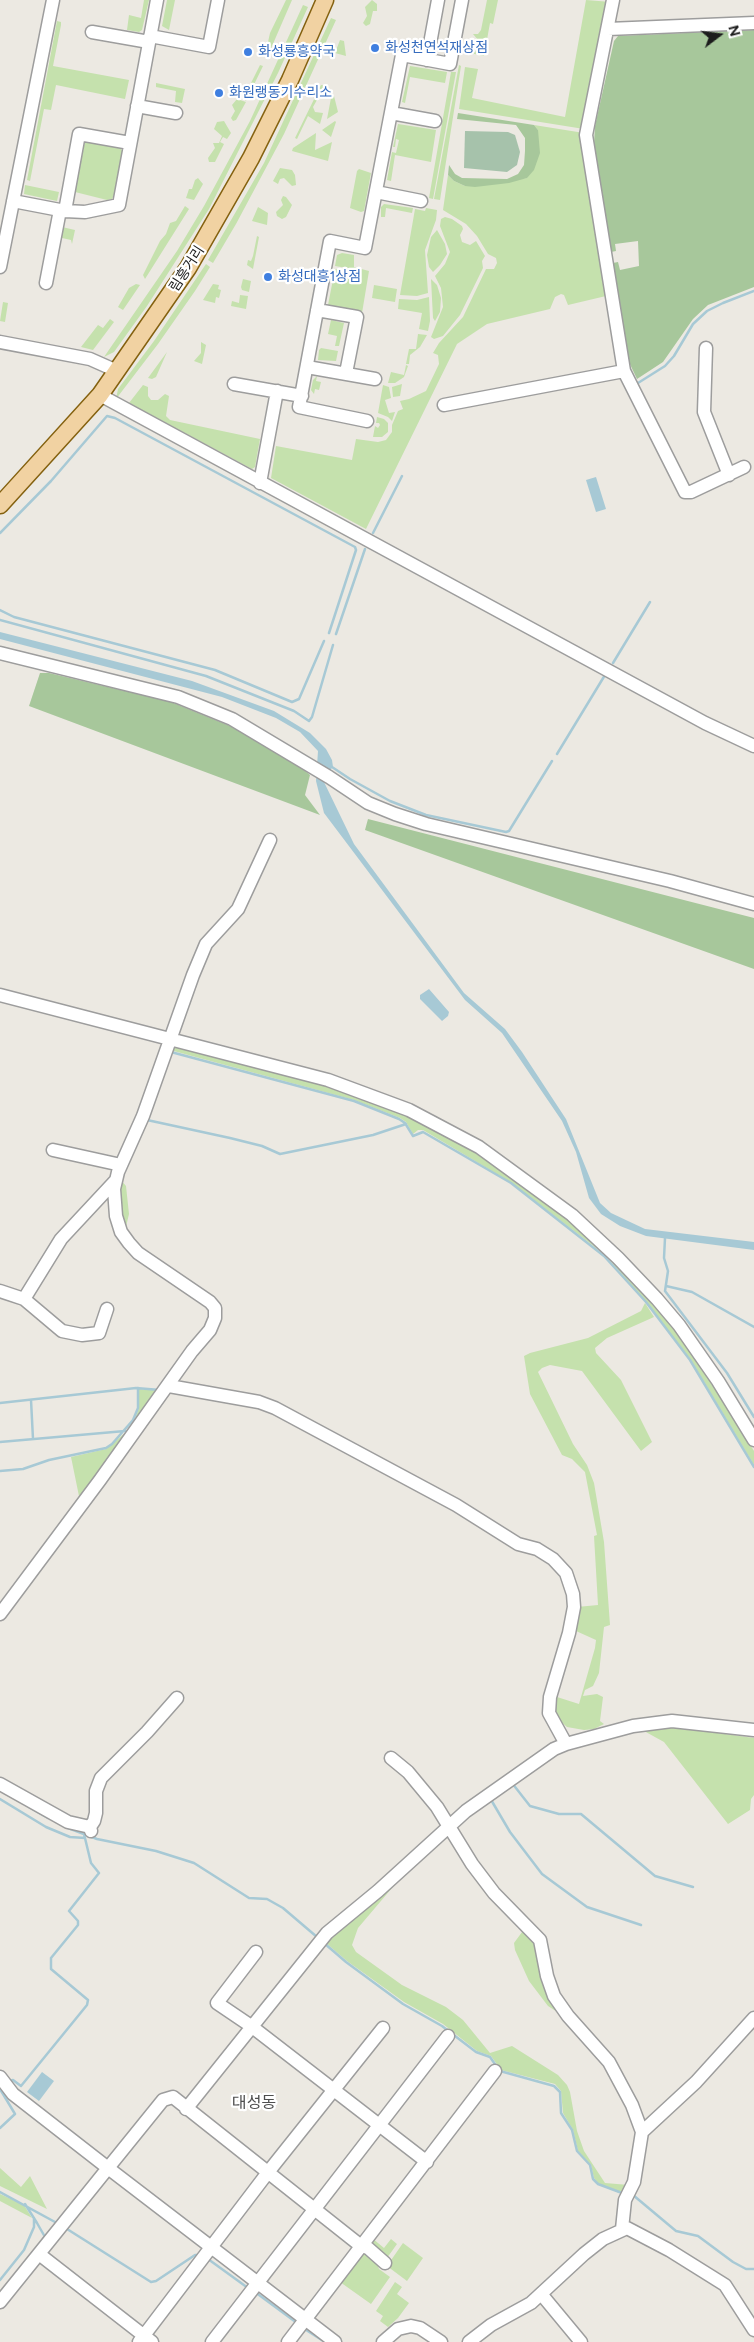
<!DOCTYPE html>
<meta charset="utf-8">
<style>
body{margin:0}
#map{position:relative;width:754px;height:2342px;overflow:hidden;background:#ece9e2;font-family:Figtree,sans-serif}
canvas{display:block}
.north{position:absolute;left:694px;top:10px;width:50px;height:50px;-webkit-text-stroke:4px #fff;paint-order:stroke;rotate:75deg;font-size:14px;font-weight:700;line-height:20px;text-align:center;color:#1c1c1c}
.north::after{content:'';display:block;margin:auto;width:18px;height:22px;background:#1c1c1c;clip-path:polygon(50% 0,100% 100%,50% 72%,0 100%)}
</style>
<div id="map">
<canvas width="754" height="2342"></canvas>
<div class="north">N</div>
</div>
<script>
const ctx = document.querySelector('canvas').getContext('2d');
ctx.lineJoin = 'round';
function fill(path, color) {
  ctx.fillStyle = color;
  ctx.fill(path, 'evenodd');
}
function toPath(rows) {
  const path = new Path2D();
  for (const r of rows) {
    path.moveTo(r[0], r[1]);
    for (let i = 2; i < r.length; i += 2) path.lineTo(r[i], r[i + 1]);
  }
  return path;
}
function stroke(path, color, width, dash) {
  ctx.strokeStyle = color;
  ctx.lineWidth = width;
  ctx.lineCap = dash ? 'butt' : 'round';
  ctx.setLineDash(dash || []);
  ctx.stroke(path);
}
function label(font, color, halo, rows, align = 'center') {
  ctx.font = font + ' Figtree,"Noto Sans KR",sans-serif';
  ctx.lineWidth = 4.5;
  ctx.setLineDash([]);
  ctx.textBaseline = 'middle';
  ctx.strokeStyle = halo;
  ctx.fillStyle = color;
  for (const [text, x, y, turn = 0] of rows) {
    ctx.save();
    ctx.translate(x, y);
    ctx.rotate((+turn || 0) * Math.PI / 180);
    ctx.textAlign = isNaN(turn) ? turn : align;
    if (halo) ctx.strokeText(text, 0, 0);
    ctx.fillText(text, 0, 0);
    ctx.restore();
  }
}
fill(toPath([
 [144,0,149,0,142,30,139,32,127,30,129,15,141,18],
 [167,0,175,0,169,30,162,26],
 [286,0,292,0,269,53,266,51,270,33],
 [372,0,377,4,377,11,373,11,370,24,366,26,363,23,367,16,365,7],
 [487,0,498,0,493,24,490,23,484,56,470,53,477,51,475,43,478,40,473,34,478,34,481,30],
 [586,0,611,2,584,129,459,109,465,67,478,69,472,98,565,117],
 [303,5,308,7,278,73,209,209,147,306,114,352,104,357,177,251,204,206,250,121],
 [331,18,336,20,284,134,236,224,213,263,208,260,264,163],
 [57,21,61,22,61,25,53,66,129,80,125,99,56,85,51,110,44,109,30,181,27,180],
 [340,40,344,41,346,56,335,53],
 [260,65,263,66,246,101,243,99],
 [459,65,461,66,440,200,434,199],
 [410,66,447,72,445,83,410,77,405,103,402,102],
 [451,72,456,72,433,199,429,198],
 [156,83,185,89,182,103,175,102,176,91,156,87],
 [321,85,327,86,329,90,327,95,317,100,313,107,315,112,323,113,320,124,308,116,297,139,295,138],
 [334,96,338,112,327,119,331,98],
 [237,99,246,102,236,120,233,121,231,118,235,111,232,105],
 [224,121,231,133,227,139,223,137,220,142,224,144,215,162,209,162,208,158,215,148,213,143,219,143,222,136,214,129,217,122],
 [335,121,336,122,331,137,322,130],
 [398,124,436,130,431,162,395,155,391,181,387,180,392,152,396,153,399,140,396,139,395,147,393,147],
 [534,125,584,133,606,296,568,305,564,295,561,294,555,297,550,309,487,324,457,344,366,529,271,478,276,446,352,460,356,439,378,442,386,440,392,432,392,425,398,411,403,409,400,401,409,399,426,391,439,364,438,355,433,353,439,343,463,317,486,269,494,269,497,263,496,258,488,254,477,236,466,224,443,210,448,175,454,181,465,186,527,178,538,130],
 [316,133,315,150,332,142,328,161,292,151,293,148],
 [85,141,120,147,122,151,114,195,112,199,107,200,75,192],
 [280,168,292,170,295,175,296,185,292,186,284,178,280,179,278,184,273,181],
 [359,169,371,173,364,211,361,212,350,208,357,171],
 [198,178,203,184,194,200,186,198,189,189,192,189,195,180],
 [25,185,59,192,57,201,24,194],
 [283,196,286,197,292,205,286,217,282,219,277,216,276,212,283,205,281,200],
 [384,204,413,208,412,213,386,208,385,217,381,217,381,207],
 [185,206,189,209,145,279,143,275,160,241,166,234,170,223,176,221],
 [258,207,268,213,267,225,252,221],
 [426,208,437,210,436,220,425,250,428,293,417,296,400,295,415,209,425,211],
 [445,217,452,219,462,226,463,229,460,235,462,242,470,245,476,241,485,256,482,261,483,268,460,315,443,336,434,339,431,337,443,307,441,288,435,276,445,264,450,252,440,226,441,219],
 [62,227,75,230,72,244,71,240,62,238,59,241],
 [437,230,445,244,447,254,440,265,433,272,429,267,427,255,431,237],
 [257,236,259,237,253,269,247,265,248,260,251,261,253,256],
 [342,253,354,255,354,267,369,271,362,313,328,305,335,269,353,272,353,269,335,266,337,255],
 [206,264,210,267,195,291,158,344,116,399,118,389,154,341],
 [243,279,251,281,249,292,242,290,241,287],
 [431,279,437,285,441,298,440,312,435,321,433,318],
 [136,284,140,285,123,310,118,307,129,288],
 [213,284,219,285,218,289,221,290,219,298,216,297,215,303,203,300],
 [374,285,397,289,395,302,372,298],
 [240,295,248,296,246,309,231,306,232,301,239,303],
 [429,297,430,321,428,331,419,329,422,313,398,309,399,299,417,300],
 [3,302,8,303,5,322,0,321],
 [110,319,114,322,93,350,81,347,98,325,103,328],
 [331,320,344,323,339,346,335,346,337,336,328,334],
 [418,334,427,335,420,347,410,355,409,364,406,364,409,349,416,349],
 [201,342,206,345,202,364,194,361,201,353],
 [321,348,338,351,336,361,318,360,319,350],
 [167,352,156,377,152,379,148,378],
 [406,365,408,366,404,377,395,383,388,383,391,372,404,375],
 [317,376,316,381,321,382,319,390,315,389,314,394,311,390,313,380],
 [402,384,400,396,393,397,392,387],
 [143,385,148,387,148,396,151,400,158,400,165,394,169,396,166,416,170,420,260,439,255,467,252,469,129,403],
 [383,385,389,387,391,398,385,400,389,413,395,412,392,421,388,417,378,413],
 [377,417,384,419,388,423,388,432,382,437,373,437,375,426,378,428,380,425,379,423,376,423],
 [171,1044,329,1085,410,1115,482,1156,528,1186,588,1235,622,1267,662,1313,702,1366,754,1451,754,1465,691,1360,646,1302,605,1255,512,1183,423,1130,418,1130,413,1134,406,1122,400,1118,354,1100,170,1050],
 [121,1180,126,1186,129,1214,125,1231,119,1208],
 [645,1303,654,1317,607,1338,595,1348,596,1353,621,1380,652,1442,641,1451,582,1371,550,1365,542,1368,538,1372,573,1444,587,1465,594,1483,604,1542,610,1625,604,1627,599,1673,593,1686,585,1690,583,1696,597,1694,603,1697,600,1721,604,1724,594,1729,584,1730,567,1727,557,1718,555,1709,557,1697,579,1704,595,1648,596,1640,576,1631,577,1607,598,1605,594,1536,597,1535,585,1472,572,1459,562,1455,530,1394,524,1356,530,1353,588,1338,641,1311],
 [139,1389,157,1390,80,1501,71,1457,106,1449,126,1432,134,1421,139,1408],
 [674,1727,754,1738,754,1795,751,1799,750,1810,728,1824,664,1742,644,1731],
 [403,1875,358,1928,352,1945,356,1952,402,1985,446,2007,463,2020,490,2053,512,2046,558,2075,567,2085,570,2092,577,2131,584,2151,605,2183,629,2185,627,2192,619,2193,598,2183,594,2178,591,2165,578,2151,573,2130,563,2113,561,2091,555,2084,501,2070,491,2056,477,2051,443,2024,404,2002,347,1961,326,1943],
 [525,1928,532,1934,565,2017,548,2006,529,1981,515,1950,514,1943],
 [0,2168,21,2187,30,2176,47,2209,0,2186],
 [0,2194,24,2205,32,2218,0,2201],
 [372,2238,384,2248,391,2239,397,2244,387,2258,368,2244],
 [403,2243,423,2258,407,2281,387,2266],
 [363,2250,375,2258,379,2269,390,2277,371,2304,340,2282],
 [395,2282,402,2287,397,2294,409,2303,398,2318,388,2327,380,2321,383,2316,376,2311]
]), '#c5e1ad');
fill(toPath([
 [754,30,754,287,708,305,693,319,663,362,637,379,628,360,613,263,618,262,620,270,639,266,638,241,615,244,616,251,611,252,594,144,595,126,614,41,618,36],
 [458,113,534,125,538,130,540,153,534,170,527,178,509,183,475,187,465,186,454,181,448,175,449,165,455,174,462,178,507,179,518,174,524,165,525,151,525,138,516,125,457,119],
 [40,673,49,673,171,702,230,726,297,764,310,775,305,795,320,815,29,706],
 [368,819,754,918,754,969,365,830]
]), '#a7c79b');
fill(toPath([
 [465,131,508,132,515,135,520,152,517,165,507,172,464,168]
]), '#a6c2ab');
fill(toPath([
 [596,477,606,509,596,512,586,480],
 [0,632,192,681,274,711,310,733,326,749,332,760,333,767,326,774,324,782,354,844,464,993,505,1029,522,1052,566,1119,600,1203,611,1213,645,1229,754,1242,754,1250,646,1236,620,1226,601,1214,589,1198,576,1152,562,1121,502,1033,465,1000,324,813,316,781,318,751,300,732,276,718,222,697,0,639],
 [429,989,449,1012,448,1016,442,1021,420,999,420,995],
 [42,2072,54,2081,39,2101,27,2092]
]), '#a7c9d5');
stroke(toPath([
 [638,383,665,366,674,356,693,324,707,311,723,303,754,291],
 [0,533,51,481,107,416,115,418,355,547,356,550,329,633],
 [373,533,402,476],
 [0,610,14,617,215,670,292,702,299,699,324,641],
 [0,620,206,676,294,711,309,721,312,717,333,645],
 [336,634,365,549],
 [613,663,650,602],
 [557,754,605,675],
 [332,767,350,779,390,801,426,815,506,832,509,831,552,761],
 [171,1052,354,1101,399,1119,405,1123,413,1136,423,1132,511,1183,604,1256,646,1302,690,1360,754,1467],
 [147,1120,230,1138,262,1146,280,1154,373,1135,406,1124],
 [665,1238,664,1258,668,1271,665,1291,727,1373,754,1417],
 [666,1286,692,1292,754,1327],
 [31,1400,33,1439],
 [0,1403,136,1388,160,1390],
 [0,1442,125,1431],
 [0,1471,23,1469,49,1460,106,1448,112,1444,133,1420,138,1408,138,1388],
 [512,1783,530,1806,559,1814,581,1814,655,1876,693,1887],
 [490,1798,510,1832,542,1874,587,1907,641,1925],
 [0,1799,46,1827,70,1837,85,1838],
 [29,1807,48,1818],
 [68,1828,97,1839,156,1851,194,1863,249,1898,267,1899,283,1908,317,1937],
 [324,1943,346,1962,403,2004,442,2026,476,2052,490,2057,497,2067],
 [500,2071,554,2086,560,2092,561,2113,572,2130,577,2151,590,2165,593,2179,598,2184,622,2193],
 [10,2081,13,2080,21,2086,87,2005,88,2000,51,1969,51,1958,78,1925,78,1921,69,1911,99,1873,91,1863,84,1834],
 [0,2089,15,2114,0,2128],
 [0,2192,55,2222],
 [633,2195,676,2231,698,2236,733,2262,746,2269,754,2269],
 [25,2204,37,2223,45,2237,43,2239],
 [67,2229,151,2282,156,2281,195,2255,199,2255],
 [208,2259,248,2288],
 [0,2280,24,2250,34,2227,34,2218],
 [255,2292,297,2323],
 [303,2328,325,2342]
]), '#a7c9d5', 2.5);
const minor = toPath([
 [613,0,586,135,624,371,685,492,691,492,744,467],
 [608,29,754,23],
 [92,32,149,42],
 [150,36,209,47,218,0],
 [427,60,438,0],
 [137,106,176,113],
 [391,113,435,121],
 [376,192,421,201],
 [13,201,65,211,85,212,119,205,157,0],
 [65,211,79,134,130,143],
 [0,267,53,0],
 [46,283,60,210],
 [317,310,357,317,346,373],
 [0,342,90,359,117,371],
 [706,348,704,412,729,475],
 [307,367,375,379],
 [234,384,302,396],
 [100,395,705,723,754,746],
 [444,405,624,371],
 [367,421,299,407,330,241,365,248,402,55,450,64,462,0],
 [260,483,277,391],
 [0,653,178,697,232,719,329,777,368,803,395,814,426,824,670,881,754,904],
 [0,995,328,1080,409,1110,479,1147,572,1215,618,1258,657,1299,679,1325,718,1381,754,1440],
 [53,1150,121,1165],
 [0,1291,24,1299,62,1331,82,1335,99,1333,107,1309],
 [24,1299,61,1239,116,1180],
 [169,1386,259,1402,275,1408,456,1505,518,1544,537,1549,553,1559,566,1573,573,1594,574,1607,569,1633,550,1697,549,1713,566,1744],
 [0,1614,100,1480,192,1351,210,1330,215,1318,215,1308,210,1302,138,1253,129,1243,121,1232,116,1216,114,1189,118,1172,143,1116,193,975,206,944,238,909,270,840],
 [391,1758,408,1772,437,1807,472,1864,494,1893,540,1940,547,1976,554,1996,568,2016,609,2062,632,2105,642,2132],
 [0,1784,68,1822,90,1827],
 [91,1831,90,1827,94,1821,96,1813,96,1791,101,1778,147,1732,177,1698],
 [256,1952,217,2003,251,2026,427,2162],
 [0,2077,13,2094,108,2168,163,2100,173,2097,361,2246,368,2248,385,2263],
 [186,2109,327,1933,378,1891,466,1811,554,1749,566,1744,633,1726,672,1721,754,1730],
 [622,2229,625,2200,634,2182,642,2132,696,2082,754,2018],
 [39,2254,152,2342],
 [542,2295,581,2342],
 [0,2302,108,2168,335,2342],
 [139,2342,269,2171,383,2028],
 [212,2342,448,2036],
 [288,2342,495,2071],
 [383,2342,398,2329,411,2326,420,2328,441,2342],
 [469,2342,491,2325,531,2303,584,2254,603,2239,627,2228,669,2250,725,2285,754,2330]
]);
const major = toPath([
 [0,505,100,395,188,268,251,158,290,80,325,0]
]);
stroke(minor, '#9d9d9d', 15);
stroke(major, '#84610f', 19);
stroke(minor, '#fff', 12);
stroke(major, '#f1d2a2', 16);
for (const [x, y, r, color] of [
 [375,48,5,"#3f7fe0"],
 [248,52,5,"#3f7fe0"],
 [219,93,5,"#3f7fe0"],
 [268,277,5,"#3f7fe0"]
]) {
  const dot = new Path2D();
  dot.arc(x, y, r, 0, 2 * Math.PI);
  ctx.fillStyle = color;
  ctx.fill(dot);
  stroke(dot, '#fff', 2);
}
label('14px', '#366cbe', '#fff', [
 ["화성천연석재상점",385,48],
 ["화성룡흥약국",258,52],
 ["화원랭동기수리소",229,93],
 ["화성대흥1상점",278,277]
], 'left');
label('14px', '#1c1c1c', '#fff', [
 ["림흥거리",187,269,-57]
]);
label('16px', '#4f4f4f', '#fff', [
 ["대성동",254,2103]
]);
</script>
